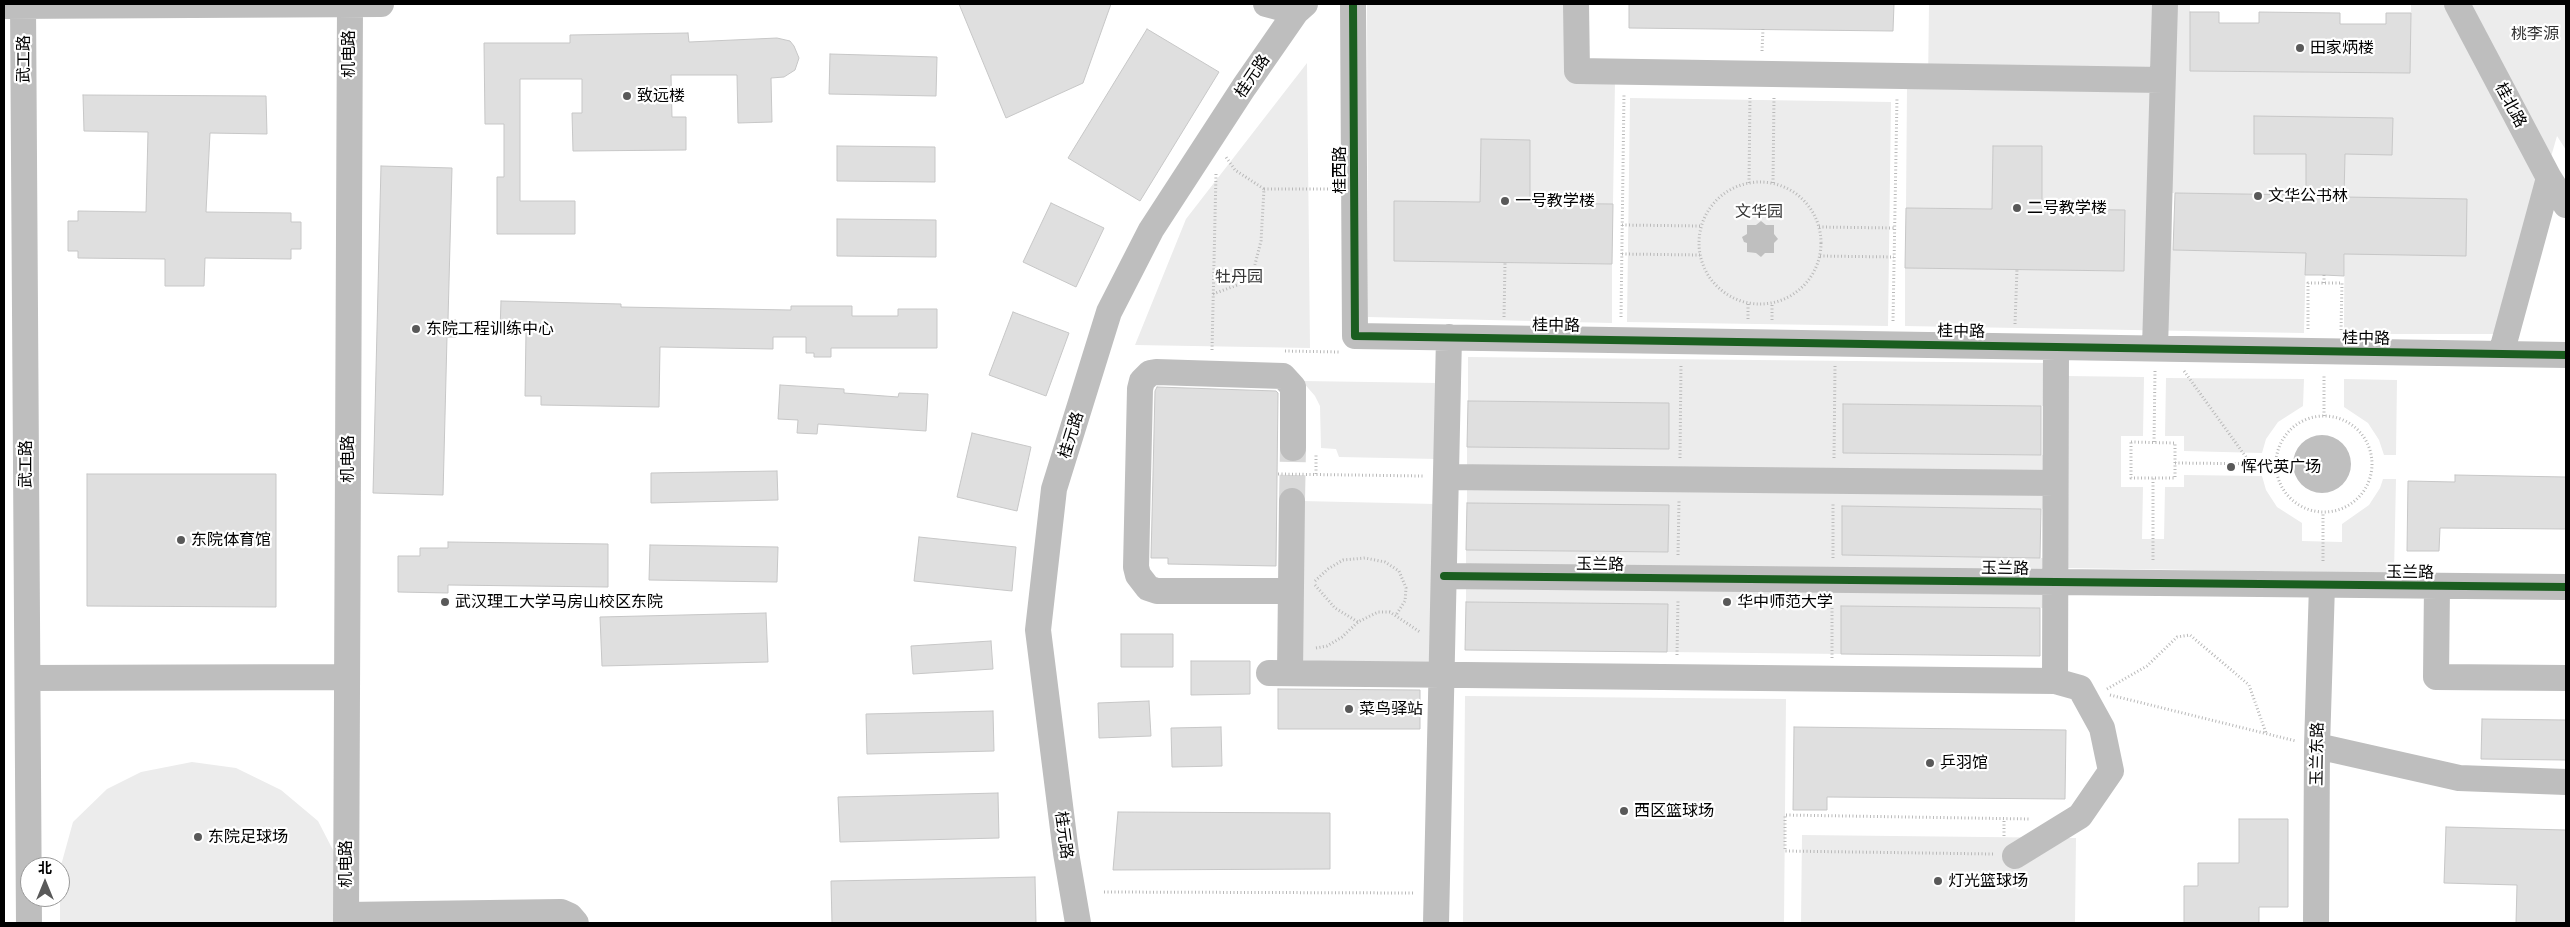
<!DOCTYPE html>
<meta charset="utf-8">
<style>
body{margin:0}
#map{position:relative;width:2570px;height:927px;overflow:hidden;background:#fff;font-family:Barlow,"Noto Sans SC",sans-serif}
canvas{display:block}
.frame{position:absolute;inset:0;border:5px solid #000;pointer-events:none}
.north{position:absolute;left:20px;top:857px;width:50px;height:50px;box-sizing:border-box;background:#fff;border:1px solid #999;border-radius:50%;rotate:0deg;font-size:14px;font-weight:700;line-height:20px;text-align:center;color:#000}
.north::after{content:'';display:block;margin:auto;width:18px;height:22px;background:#595959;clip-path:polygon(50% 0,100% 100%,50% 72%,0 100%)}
</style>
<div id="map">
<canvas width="2570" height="927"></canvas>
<div class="frame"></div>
<div class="north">北</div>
</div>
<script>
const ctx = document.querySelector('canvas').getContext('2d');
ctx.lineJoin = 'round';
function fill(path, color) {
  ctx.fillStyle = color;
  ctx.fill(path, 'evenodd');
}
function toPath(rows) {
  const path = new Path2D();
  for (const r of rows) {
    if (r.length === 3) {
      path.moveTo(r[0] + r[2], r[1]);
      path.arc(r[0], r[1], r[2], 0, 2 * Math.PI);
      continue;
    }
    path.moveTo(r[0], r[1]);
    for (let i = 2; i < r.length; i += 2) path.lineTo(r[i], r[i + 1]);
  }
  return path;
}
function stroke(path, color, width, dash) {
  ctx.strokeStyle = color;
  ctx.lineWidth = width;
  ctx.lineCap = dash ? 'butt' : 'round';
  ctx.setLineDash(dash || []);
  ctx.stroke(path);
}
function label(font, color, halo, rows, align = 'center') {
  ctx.font = font + ' Barlow,"Noto Sans SC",sans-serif';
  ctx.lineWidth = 4.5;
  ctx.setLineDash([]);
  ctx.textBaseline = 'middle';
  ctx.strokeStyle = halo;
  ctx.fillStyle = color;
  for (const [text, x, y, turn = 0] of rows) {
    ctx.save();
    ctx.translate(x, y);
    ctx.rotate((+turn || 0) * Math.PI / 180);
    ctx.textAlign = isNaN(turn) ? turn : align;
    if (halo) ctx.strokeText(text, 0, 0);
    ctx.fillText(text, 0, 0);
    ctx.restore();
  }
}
fill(toPath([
 [1367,4,1566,4,1567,79,1615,81,1613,204,1530,203,1530,140,1481,139,1480,202,1394,201,1394,261,1612,264,1612,323,1368,317],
 [1929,4,2190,4,2190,71,2410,73,2411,4,2566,4,2566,150,2557,136,2500,334,2344,334,2345,154,2392,154,2393,118,2254,117,2254,153,2306,154,2306,195,2172,193,2172,250,2306,253,2304,333,1905,326,1905,268,2124,271,2125,210,2042,209,2042,146,1993,146,1992,209,1906,208,1907,86,1928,86],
 [1307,63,1310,348,1135,345,1186,219],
 [1630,98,1891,102,1888,326,1627,322],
 [1468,357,2045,363,2044,406,1843,404,1843,453,2044,455,2044,509,1843,506,1842,555,2043,558,2043,608,1841,606,1841,654,1667,652,1667,604,1466,602,1466,550,1668,552,1669,506,1467,503,1467,447,1669,449,1669,403,1468,401],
 [2066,376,2144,377,2143,436,2121,436,2121,487,2143,487,2142,539,2164,539,2165,487,2184,487,2184,475,2262,476,2266,490,2277,507,2302,523,2302,541,2342,542,2342,524,2369,505,2380,488,2383,479,2396,479,2394,573,2064,568],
 [2166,378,2304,379,2303,406,2278,422,2266,439,2262,453,2184,451,2184,436,2165,436],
 [2344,379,2397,380,2396,455,2384,455,2379,440,2368,423,2344,407],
 [1302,381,1438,383,1437,459,1339,457,1336,449,1321,448,1320,406,1315,396],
 [1301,501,1436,504,1434,668,1299,666],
 [1465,696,1786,699,1784,923,1463,923],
 [192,762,236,768,281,790,318,821,334,852,335,923,60,923,60,869,73,822,107,789,141,772],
 [1802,835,2076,838,2075,923,1801,923]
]), '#ececec');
fill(toPath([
 [1761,221,1766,225,1774,225,1774,234,1778,239,1774,243,1774,253,1765,253,1761,257,1756,253,1747,252,1747,243,1744,242,1742,237,1747,234,1747,225,1756,225],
 [2322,464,29]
]), '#bfbfbf');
const building = toPath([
 [959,4,1111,4,1083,83,1006,118,959,4],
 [1629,4,1894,4,1893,31,1629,28,1629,4],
 [2190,12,2219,12,2219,23,2259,23,2259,12,2340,13,2340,24,2386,24,2386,13,2411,13,2410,73,2190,71,2190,12],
 [1147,29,1219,72,1140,201,1068,158,1147,29],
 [688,33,689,42,777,38,790,41,794,46,799,58,795,70,784,77,771,78,772,122,738,123,737,75,671,75,672,117,686,117,686,150,573,151,572,113,582,113,582,79,520,79,520,201,575,201,575,234,497,234,497,177,504,177,504,124,485,124,484,43,570,43,570,35,688,33],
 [830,54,937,57,936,96,829,94,830,54],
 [83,95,266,96,267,134,210,133,206,212,291,213,291,222,301,222,301,249,291,249,291,259,205,258,204,286,165,286,165,259,78,258,78,251,68,251,68,221,78,221,78,211,146,212,148,132,84,131,83,95],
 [2254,116,2393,118,2392,155,2345,154,2344,197,2467,199,2466,256,2344,254,2344,276,2324,275,2305,275,2306,253,2173,250,2175,193,2306,195,2306,154,2254,154,2254,116],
 [1481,139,1530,140,1530,203,1613,204,1612,264,1394,261,1394,201,1480,202,1481,139],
 [837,146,935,147,935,182,837,181,837,146],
 [1993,146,2042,146,2042,209,2125,210,2124,271,1905,268,1906,208,1992,209,1993,146],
 [381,166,452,168,448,320,456,320,456,337,447,337,443,495,373,493,381,166],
 [1051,203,1104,228,1076,287,1023,262,1051,203],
 [837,219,936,220,936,257,837,256,837,219],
 [501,301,621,304,621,307,791,310,791,306,852,306,852,316,898,316,898,309,937,309,937,348,831,348,831,357,814,357,814,353,806,353,806,337,773,337,773,349,660,347,659,407,541,405,541,396,525,396,526,332,500,331,501,301],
 [1013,312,1069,333,1046,396,989,375,1013,312],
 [780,385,844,389,844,393,898,397,899,393,928,394,926,431,818,424,817,434,797,433,798,420,778,419,780,385],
 [1157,387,1276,391,1278,393,1276,566,1168,564,1168,558,1151,558,1155,391,1157,387],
 [1468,401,1669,403,1669,449,1467,447,1468,401],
 [1843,404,2041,406,2041,455,1843,453,1843,404],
 [972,433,1031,447,1017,511,957,497,972,433],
 [777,471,778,500,651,503,651,473,777,471],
 [87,474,276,474,276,607,87,606,87,474],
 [2455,475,2566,477,2566,529,2440,528,2439,551,2407,551,2408,481,2455,482,2455,475],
 [1467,503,1669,505,1668,552,1466,550,1467,503],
 [1842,506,2041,509,2040,558,1842,555,1842,506],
 [919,537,1016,547,1012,591,914,581,919,537],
 [448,542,608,544,608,587,448,585,448,593,398,592,398,556,420,556,420,548,448,548,448,542],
 [650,545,778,547,777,582,649,580,650,545],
 [1466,602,1668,604,1667,652,1465,650,1466,602],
 [1841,606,2040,608,2040,656,1841,654,1841,606],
 [766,613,768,662,602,666,600,617,766,613],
 [1121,634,1173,634,1173,667,1121,667,1121,634],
 [991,641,993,669,913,674,911,646,991,641],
 [1191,661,1250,661,1250,694,1191,695,1191,661],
 [1278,689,1420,690,1420,729,1278,729,1278,689],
 [1149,701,1151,736,1099,738,1098,703,1149,701],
 [993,711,994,751,867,754,866,714,993,711],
 [2482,719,2566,720,2566,760,2481,759,2482,719],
 [1221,727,1222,766,1172,767,1171,728,1221,727],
 [1794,727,2066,730,2065,799,1827,797,1827,810,1793,810,1794,727],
 [998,793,999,838,840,842,838,797,998,793],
 [1118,812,1330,813,1330,869,1113,870,1118,812],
 [2239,819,2288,819,2288,907,2259,907,2259,923,2184,923,2184,886,2198,886,2198,863,2239,863,2239,819],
 [2446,827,2566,830,2566,923,2516,923,2517,885,2444,883,2446,827],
 [1035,877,1036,923,832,923,831,881,1035,877]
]);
fill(building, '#dfdfdf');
stroke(building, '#c7c7c7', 1);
stroke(toPath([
 [1292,501,1293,448]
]), '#d9d9d9', 26, [26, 13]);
stroke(toPath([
 [1762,51,1763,29],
 [1760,243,61],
 [1749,183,1750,96],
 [1773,183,1774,97],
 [1264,189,1331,189],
 [1622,225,1701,226],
 [1819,227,1895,228],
 [1622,254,1700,255],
 [1820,256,1894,257],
 [2324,283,2324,275],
 [1213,294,1251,280,1261,241,1264,189,1235,170,1226,157],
 [1504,317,1505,263],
 [1621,317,1624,93],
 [1748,319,1748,303],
 [1772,320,1772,303],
 [1893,321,1897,97],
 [2015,324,2017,269],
 [2308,329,2308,283,2342,283,2341,330],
 [1212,350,1216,174],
 [1285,351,1339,352],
 [2184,371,2251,464],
 [2324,416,2324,374],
 [2324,464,48],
 [2131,442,2175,443,2175,478,2131,478,2131,442],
 [2154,442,2155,371],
 [1680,458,1681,364],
 [1834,458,1835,366],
 [2175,463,2276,464],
 [1278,474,1423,476],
 [1316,474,1316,455],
 [1678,555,1679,501],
 [1833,558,1833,504],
 [2153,560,2153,478],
 [2323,561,2323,512],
 [1315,581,1328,569,1343,560,1365,558,1385,562,1399,571,1406,588,1405,601,1396,615],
 [1315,585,1335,608,1358,622],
 [1316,648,1327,646,1342,637,1358,622,1378,612,1390,612,1420,632],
 [1677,655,1678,601],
 [1832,658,1832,601],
 [2107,689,2147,666,2177,637,2190,635,2249,685,2266,733],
 [2110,695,2296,741],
 [2004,836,2004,819],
 [1993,854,1785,851,1785,815,2030,819],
 [1104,892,1414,893]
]), '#b9b9b9', 3, [1, 2.5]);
stroke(toPath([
 [23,4,29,923],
 [1266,4,1296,12],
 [1353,4,1355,336,2566,355],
 [1576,4,1577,71,2162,80],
 [2457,4,2549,178,2566,205],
 [4,6,381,4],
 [2155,348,2165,4],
 [2501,354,2549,178],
 [1446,477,2055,483],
 [1444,576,2566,587],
 [2437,586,2436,677,2566,678],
 [1291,591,1157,591,1148,588,1138,575,1136,567,1140,389,1142,381,1150,373,1156,372,1283,376,1293,387,1293,448],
 [1269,673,2055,681,2080,688,2102,728,2111,771,2080,816,2015,856],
 [1290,673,1292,501],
 [28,678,347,677],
 [2055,681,2056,347],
 [2317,746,2459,778,2566,782],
 [346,915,561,912,570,916,576,923],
 [346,923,350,4],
 [1078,923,1066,853,1038,630,1054,489,1109,312,1151,230,1244,87,1296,12,1305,4],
 [1436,923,1449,337],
 [2316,923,2317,746,2322,585]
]), '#bebebe', 26);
stroke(toPath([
 [1353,4,1355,336,2566,355],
 [1444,576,2566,587]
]), '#1b5e20', 8);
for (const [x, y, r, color] of [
 [2300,48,5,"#595959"],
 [627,96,5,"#595959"],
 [2258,196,5,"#595959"],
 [1505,201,5,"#595959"],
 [2017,208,5,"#595959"],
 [416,329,5,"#595959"],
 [2231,467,5,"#595959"],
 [181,540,5,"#595959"],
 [445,602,5,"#595959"],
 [1727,602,5,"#595959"],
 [1349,709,5,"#595959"],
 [1930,763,5,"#595959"],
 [1624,811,5,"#595959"],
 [198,837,5,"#595959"],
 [1938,881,5,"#595959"]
]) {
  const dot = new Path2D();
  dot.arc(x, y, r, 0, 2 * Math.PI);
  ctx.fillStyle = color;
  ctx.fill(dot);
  stroke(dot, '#fff', 2);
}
label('16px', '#333', '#fff', [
 ["桃李源",2535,34],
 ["文华园",1759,212],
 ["牡丹园",1239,277]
]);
label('16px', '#000', '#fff', [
 ["田家炳楼",2310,48],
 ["致远楼",637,96],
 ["文华公书林",2268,196],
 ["一号教学楼",1515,201],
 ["二号教学楼",2027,208],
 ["东院工程训练中心",426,329],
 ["恽代英广场",2241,467],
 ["东院体育馆",191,540],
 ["武汉理工大学马房山校区东院",455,602],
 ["华中师范大学",1737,602],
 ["菜鸟驿站",1359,709],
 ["乒羽馆",1940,763],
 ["西区篮球场",1634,811],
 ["东院足球场",208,837],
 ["灯光篮球场",1948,881]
], 'left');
label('16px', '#000', '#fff', [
 ["机电路",349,54,-90],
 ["武工路",24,59,-90],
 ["桂元路",1252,76,-56],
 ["桂北路",2511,105,62],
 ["桂西路",1340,170,-90],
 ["桂中路",1556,325,1],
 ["桂中路",1961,331,1],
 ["桂中路",2366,338,1],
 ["桂元路",1071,435,-73],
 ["机电路",348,459,-90],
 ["武工路",26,464,-90],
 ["玉兰路",1600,564,1],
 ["玉兰路",2005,568,1],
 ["玉兰路",2410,572,1],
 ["玉兰东路",2317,754,-89],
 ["桂元路",1064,835,82],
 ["机电路",346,864,-90]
]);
</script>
